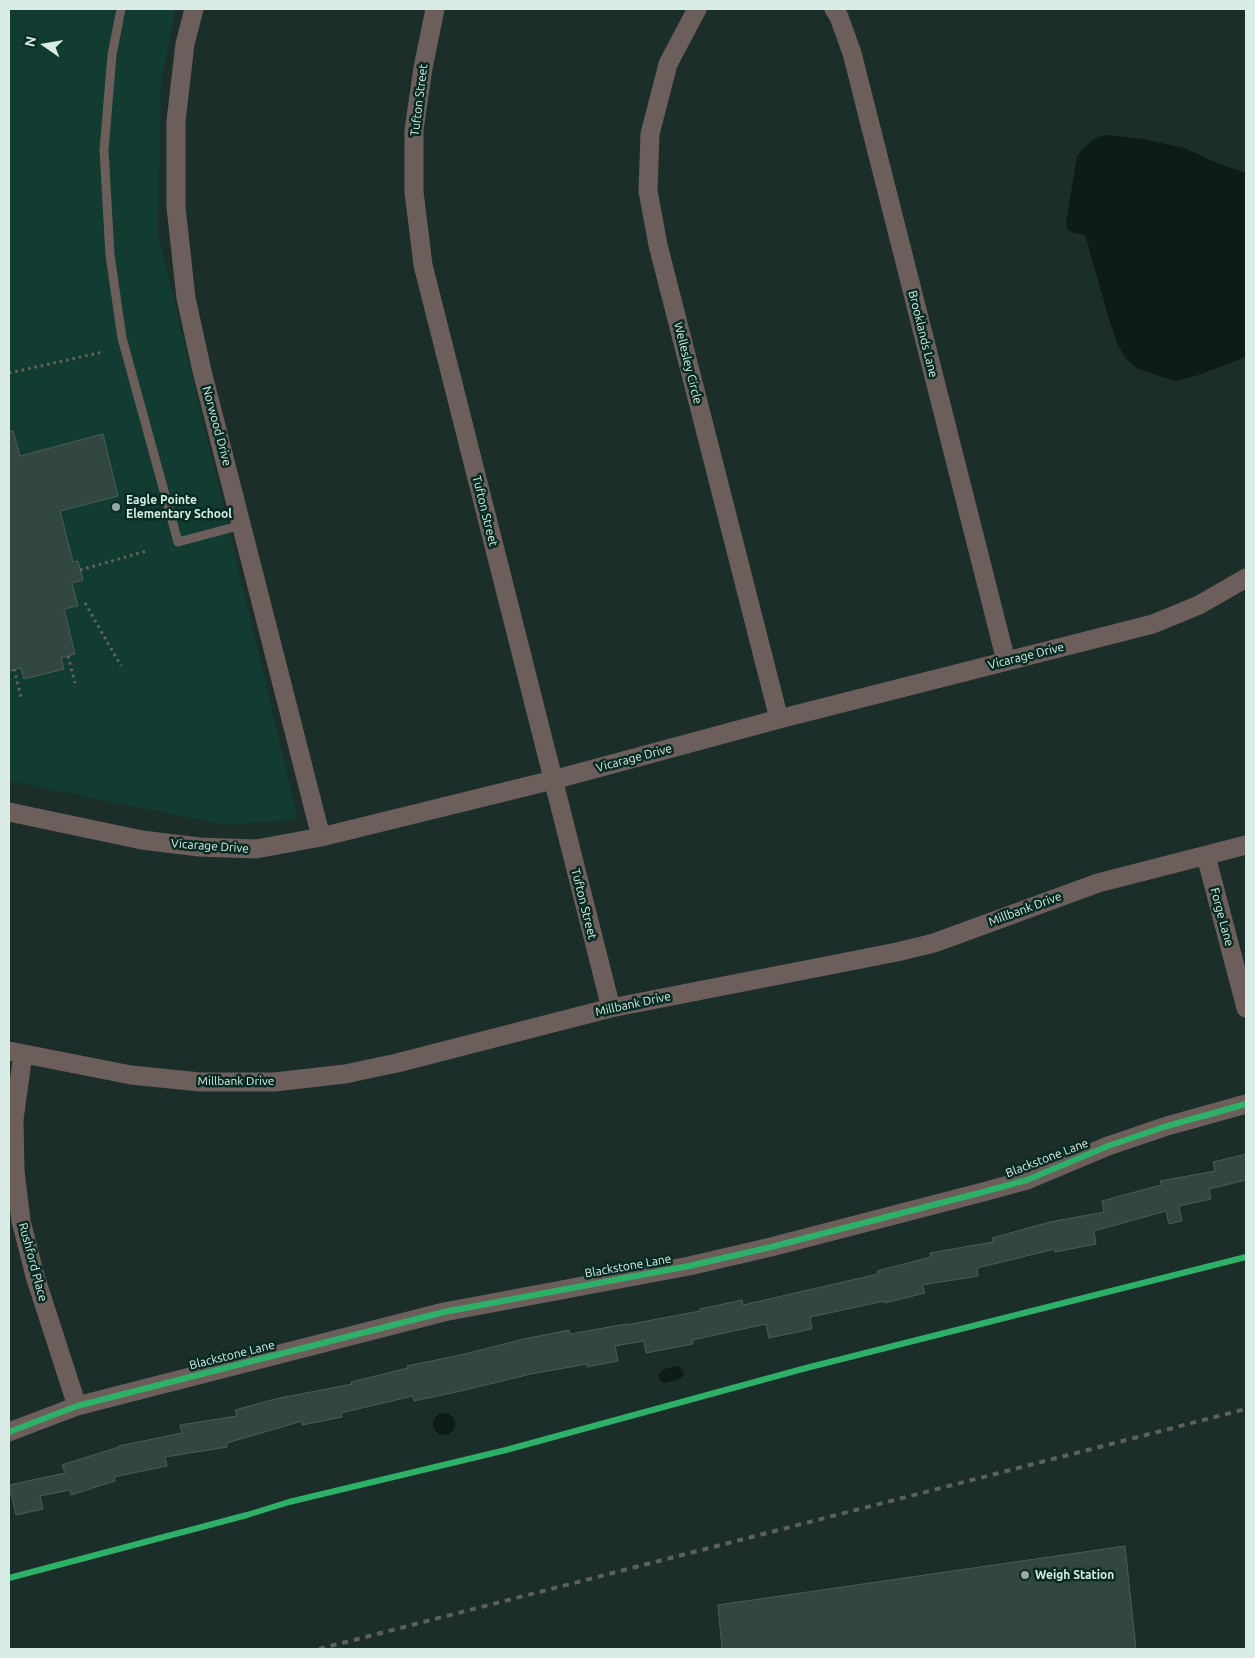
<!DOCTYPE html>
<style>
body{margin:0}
#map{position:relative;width:1255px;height:1658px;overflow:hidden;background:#1c2e2a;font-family:Ubuntu,sans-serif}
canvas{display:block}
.frame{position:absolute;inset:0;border:10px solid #d9ece5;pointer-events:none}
.north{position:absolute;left:20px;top:20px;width:50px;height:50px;-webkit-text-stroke:4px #082b23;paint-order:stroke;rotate:283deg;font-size:14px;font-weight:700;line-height:20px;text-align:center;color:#d9ece5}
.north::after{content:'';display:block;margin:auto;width:18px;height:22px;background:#d9ece5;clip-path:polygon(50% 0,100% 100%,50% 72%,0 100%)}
</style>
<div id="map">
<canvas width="1255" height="1658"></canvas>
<div class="frame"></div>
<div class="north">N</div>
</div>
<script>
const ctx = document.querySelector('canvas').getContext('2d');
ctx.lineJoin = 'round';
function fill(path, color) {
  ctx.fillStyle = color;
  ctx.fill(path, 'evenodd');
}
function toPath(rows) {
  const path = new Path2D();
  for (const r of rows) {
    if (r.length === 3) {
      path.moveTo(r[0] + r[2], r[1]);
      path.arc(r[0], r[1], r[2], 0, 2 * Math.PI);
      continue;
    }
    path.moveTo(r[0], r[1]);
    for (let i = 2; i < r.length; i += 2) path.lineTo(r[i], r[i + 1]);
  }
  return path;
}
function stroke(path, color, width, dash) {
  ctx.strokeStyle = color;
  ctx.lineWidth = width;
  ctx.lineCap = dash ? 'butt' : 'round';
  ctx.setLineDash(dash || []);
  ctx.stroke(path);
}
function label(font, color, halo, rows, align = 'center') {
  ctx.font = font + ' Ubuntu,sans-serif';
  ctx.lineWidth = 5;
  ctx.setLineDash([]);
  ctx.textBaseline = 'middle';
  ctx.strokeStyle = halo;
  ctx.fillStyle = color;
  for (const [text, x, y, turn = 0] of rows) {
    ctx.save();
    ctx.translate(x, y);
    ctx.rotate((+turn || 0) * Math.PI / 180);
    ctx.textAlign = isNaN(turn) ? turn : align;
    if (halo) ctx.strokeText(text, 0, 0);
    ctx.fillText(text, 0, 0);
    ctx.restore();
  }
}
fill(toPath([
 [9,9,175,9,161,85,158,233,298,819,226,825,9,781]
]), '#123c32');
fill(toPath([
 [1108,135,1143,139,1184,148,1219,164,1246,173,1246,357,1196,376,1175,381,1138,369,1127,360,1118,346,1109,319,1086,238,1083,234,1074,233,1068,230,1066,224,1077,156,1090,142,1098,137],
 [678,1366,682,1369,684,1375,677,1380,664,1383,659,1380,659,1374,664,1369],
 [444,1424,11]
]), '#0d1c18');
const building = toPath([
 [9,431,13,431,20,456,103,434,118,496,60,511,73,562,78,561,83,580,72,583,78,606,64,609,75,654,61,658,64,669,24,679,21,668,9,671,9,431],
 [1246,1154,1246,1180,1209,1189,1211,1199,1179,1206,1182,1221,1169,1224,1166,1211,1094,1231,1096,1244,1055,1252,1055,1249,977,1268,978,1276,922,1285,925,1293,885,1303,885,1301,810,1317,812,1329,769,1338,766,1324,692,1340,693,1344,646,1353,644,1341,615,1346,618,1361,587,1367,587,1364,531,1374,461,1391,414,1401,413,1396,341,1413,342,1417,302,1425,302,1421,227,1443,227,1447,165,1457,167,1466,114,1477,115,1481,71,1495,70,1490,40,1496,43,1509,16,1515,9,1485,65,1473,62,1465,119,1447,119,1446,182,1433,180,1425,237,1416,235,1410,275,1399,352,1384,351,1382,408,1368,407,1366,465,1354,524,1339,569,1330,570,1334,626,1324,626,1325,700,1311,700,1309,742,1300,743,1305,878,1274,877,1271,931,1257,930,1253,993,1242,992,1238,1050,1222,1104,1212,1102,1201,1161,1185,1160,1181,1215,1171,1213,1162,1246,1154],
 [1125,1546,1136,1649,722,1649,718,1605,1125,1546]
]);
fill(building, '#324642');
stroke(building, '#4d5c58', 1);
stroke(toPath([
 [9,373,103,352],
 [80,570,147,551],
 [85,603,121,666],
 [68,656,75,683],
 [14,669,21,697]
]), '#66625e', 3, [2.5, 4]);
stroke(toPath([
 [121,9,112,55,104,150,110,255,122,338,178,542,242,525]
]), '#6c5e5a', 9);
stroke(toPath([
 [194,9,185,44,176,121,176,207,186,298,202,371,321,837],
 [435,9,423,68,414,130,414,192,423,265,611,1008],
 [697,9,668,64,650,134,648,191,658,245,779,719],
 [834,9,839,17,852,53,1006,661],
 [9,812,142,840,199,847,256,849,321,837,553,780,779,719,1153,624,1199,605,1246,578],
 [1206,856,1246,1008],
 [9,1051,131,1075,200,1082,274,1082,345,1074,397,1063,611,1008,897,952,934,943,1098,883,1246,845],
 [23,1054,14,1120,15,1171,21,1221,35,1276,77,1406],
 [9,1432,77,1406,444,1312,689,1266,771,1247,983,1192,1027,1180,1108,1146,1167,1126,1246,1104]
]), '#6c5e5a', 19);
stroke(toPath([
 [319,1649,1246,1409]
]), '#5d615d', 4, [6, 6]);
stroke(toPath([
 [9,1432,77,1406,444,1312,689,1266,771,1247,983,1192,1027,1180,1108,1146,1167,1126,1246,1104],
 [9,1578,247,1515,289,1502,506,1450,806,1368,1246,1257]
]), '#2db169', 6);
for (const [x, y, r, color] of [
 [116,507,5,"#97aaa4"],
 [1025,1575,5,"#97aaa4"]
]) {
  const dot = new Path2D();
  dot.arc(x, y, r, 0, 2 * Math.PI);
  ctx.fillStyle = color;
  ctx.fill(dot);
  stroke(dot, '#082b23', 2);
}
label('12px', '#d9ece5', '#082b23', [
 ["Tufton Street",419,100,-83],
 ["Brooklands Lane",923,334,76],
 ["Wellesley Circle",688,363,76],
 ["Norwood Drive",217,426,75],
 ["Tufton Street",485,511,76],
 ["Vicarage Drive",1026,656,-14],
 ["Vicarage Drive",634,758,-15],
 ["Vicarage Drive",210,846,4],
 ["Tufton Street",584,904,76],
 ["Millbank Drive",1025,909,-20],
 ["Forge Lane",1222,917,75],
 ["Millbank Drive",633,1004,-12],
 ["Millbank Drive",236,1081],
 ["Blackstone Lane",1047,1158,-21],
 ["Rushford Place",33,1262,75],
 ["Blackstone Lane",628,1266,-10],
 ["Blackstone Lane",232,1355,-14]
]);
label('bold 12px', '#d9ece5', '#082b23', [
 ["Eagle Pointe",126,500],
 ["Elementary School",126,514],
 ["Weigh Station",1035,1575]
], 'left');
</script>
